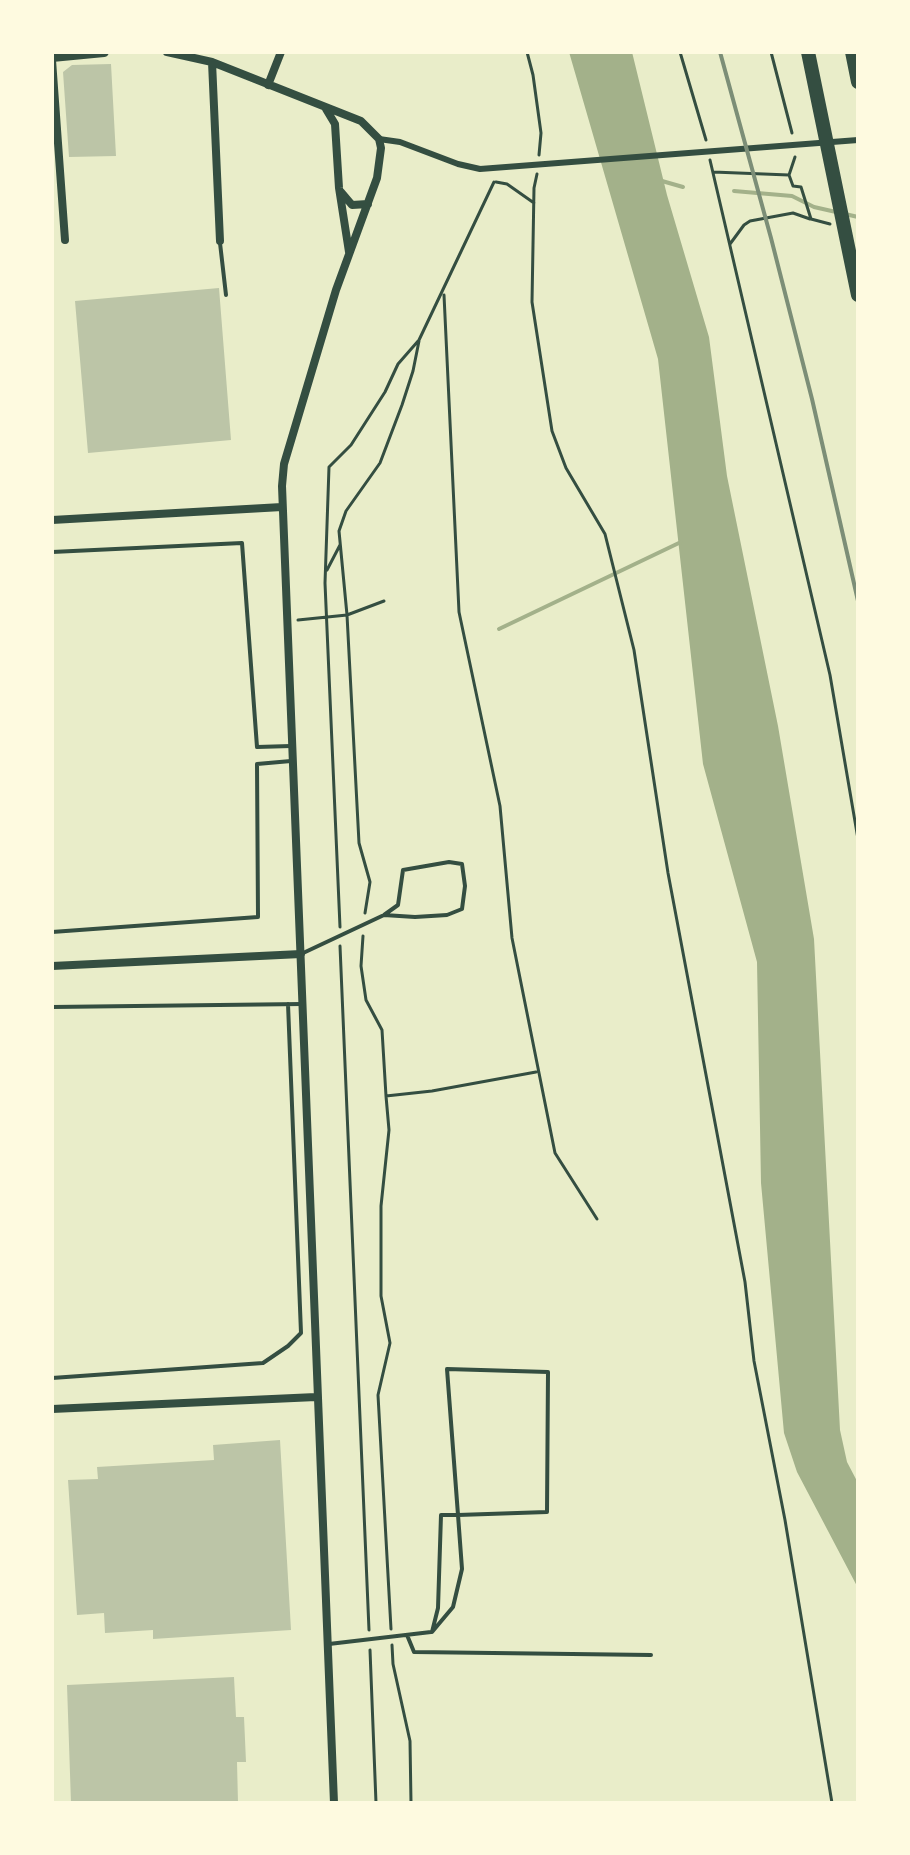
<!DOCTYPE html>
<style>
body{margin:0}
#map{position:relative;width:910px;height:1855px;overflow:hidden;background:#e9edc9;font-family:"Work Sans",sans-serif}
canvas{display:block}
.frame{position:absolute;inset:0;border:54px solid #fefae0;pointer-events:none}
</style>
<div id="map">
<canvas width="910" height="1855"></canvas>
<div class="frame"></div>
</div>
<script>
const ctx = document.querySelector('canvas').getContext('2d');
ctx.lineJoin = 'round';
function fill(path, color) {
  ctx.fillStyle = color;
  ctx.fill(path, 'evenodd');
}
function toPath(rows) {
  const path = new Path2D();
  for (const r of rows) {
    path.moveTo(r[0], r[1]);
    for (let i = 2; i < r.length; i += 2) path.lineTo(r[i], r[i + 1]);
  }
  return path;
}
function stroke(path, color, width, dash) {
  ctx.strokeStyle = color;
  ctx.lineWidth = width;
  ctx.lineCap = dash ? 'butt' : 'round';
  ctx.setLineDash(dash || []);
  ctx.stroke(path);
}
fill(toPath([
 [569,52,632,52,667,195,709,337,727,476,778,726,814,939,840,1430,847,1462,858,1483,858,1588,797,1472,784,1433,761,1183,757,962,703,764,658,359]
]), '#a3b18a');
stroke(toPath([
 [662,181,683,187],
 [734,191,792,196,814,207,836,212],
 [845,214,858,217],
 [499,629,681,542]
]), '#a3b18a', 4);
fill(toPath([
 [111,64,116,156,69,157,63,72,72,65],
 [219,288,231,440,88,453,75,301],
 [280,1440,291,1630,153,1639,153,1630,105,1633,104,1613,77,1615,68,1480,98,1479,97,1467,214,1460,213,1445],
 [234,1677,236,1717,244,1717,246,1762,237,1762,238,1803,71,1803,67,1685]
]), '#bcc5a7');
stroke(toPath([
 [527,52,533,75,541,133,539,155],
 [680,52,706,140],
 [771,52,792,133],
 [795,157,789,175,793,186,801,187,811,219,830,224],
 [710,160,830,675,858,839],
 [713,172,789,175],
 [537,174,534,188,532,302,552,431,566,468,605,534,634,650,668,873,745,1282,754,1361,785,1520,832,1803],
 [496,182,507,184,534,203],
 [730,244,744,225,750,221,793,213,810,219],
 [444,295,459,612,500,806,512,938,555,1153,597,1219],
 [327,570,340,545],
 [298,620,347,615,384,601],
 [365,913,370,882,359,843,347,615,339,531,346,511,380,463,402,405,413,371,419,341],
 [340,927,325,583,329,467,351,445,385,392,398,364,419,340,494,182],
 [363,936,361,966,366,1000,382,1030,386,1096],
 [340,946,369,1630],
 [391,1629,378,1395,390,1343,381,1296,381,1206,389,1130,386,1096,432,1091,536,1072],
 [392,1645,393,1664,410,1741,411,1803],
 [370,1650,376,1803]
]), '#344e41', 3);
stroke(toPath([
 [220,243,226,295],
 [52,552,242,543,257,747,291,746],
 [52,932,258,917,257,764,291,761],
 [301,954,384,915,398,905,403,870,449,862,462,864,465,886,462,909,447,915,415,917,384,915],
 [52,1007,302,1004],
 [52,1378,263,1363,288,1346,301,1333,288,1004],
 [458,1515,441,1515,438,1608,432,1632,453,1607,462,1569,458,1515,447,1369,548,1372,547,1512,458,1515],
 [407,1635,414,1652,651,1655],
 [329,1644,431,1632]
]), '#344e41', 4);
stroke(toPath([
 [379,139,400,142,458,164,480,169,858,140]
]), '#344e41', 6);
stroke(toPath([
 [167,52,212,62,361,121,379,139,381,148,377,178,336,290,284,464,282,486,334,1803],
 [52,60,65,240],
 [212,62,220,241],
 [268,85,281,52],
 [326,109,335,124,339,188,349,252],
 [341,192,352,205,368,204],
 [52,520,282,507],
 [52,966,301,954],
 [52,1409,316,1397]
]), '#344e41', 8);
stroke(toPath([
 [52,57,104,52]
]), '#344e41', 10);
stroke(toPath([
 [808,52,858,295],
 [852,52,858,82]
]), '#344e41', 14);
stroke(toPath([
 [720,52,771,238,812,399,858,601]
]), '#7c8e77', 4);
</script>
